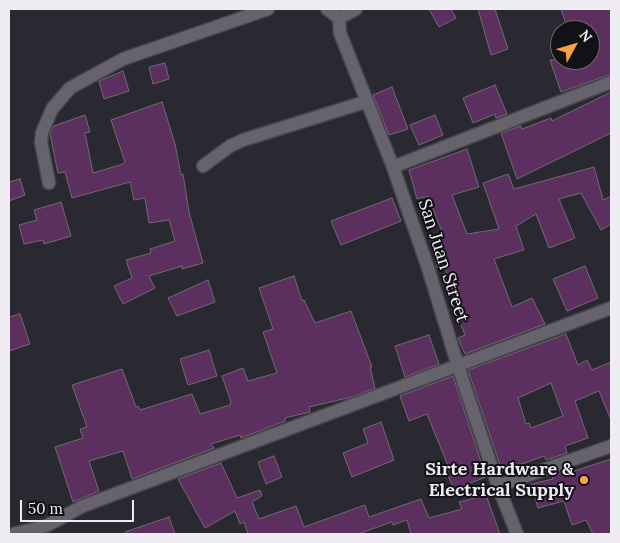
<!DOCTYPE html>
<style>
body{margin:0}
#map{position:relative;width:620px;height:543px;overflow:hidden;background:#2a2830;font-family:Lora,serif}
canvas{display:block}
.frame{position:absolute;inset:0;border:10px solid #efedf3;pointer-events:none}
.north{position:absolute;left:550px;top:20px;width:50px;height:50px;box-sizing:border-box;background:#121115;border:1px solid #6a696e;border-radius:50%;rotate:51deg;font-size:14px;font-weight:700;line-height:20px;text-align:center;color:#efedf3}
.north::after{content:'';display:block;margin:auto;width:18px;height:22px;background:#f5a345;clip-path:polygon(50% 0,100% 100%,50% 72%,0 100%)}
.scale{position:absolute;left:20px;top:500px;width:114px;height:22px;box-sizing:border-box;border:2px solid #efedf3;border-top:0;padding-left:6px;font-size:15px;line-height:18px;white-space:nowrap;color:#efedf3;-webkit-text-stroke:4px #121115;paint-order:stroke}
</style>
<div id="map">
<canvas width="620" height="543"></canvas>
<div class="frame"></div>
<div class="north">N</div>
<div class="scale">50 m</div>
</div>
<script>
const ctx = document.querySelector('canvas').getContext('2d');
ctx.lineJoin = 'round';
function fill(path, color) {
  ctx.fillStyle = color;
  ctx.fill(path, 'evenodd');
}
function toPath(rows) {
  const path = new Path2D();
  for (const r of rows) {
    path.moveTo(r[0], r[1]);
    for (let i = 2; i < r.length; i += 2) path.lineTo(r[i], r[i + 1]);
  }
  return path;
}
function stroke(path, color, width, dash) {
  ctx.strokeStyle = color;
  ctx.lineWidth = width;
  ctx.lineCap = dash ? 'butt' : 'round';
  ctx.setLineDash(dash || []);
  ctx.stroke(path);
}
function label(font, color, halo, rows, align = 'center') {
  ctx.font = font + ' Lora,serif';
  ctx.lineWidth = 4;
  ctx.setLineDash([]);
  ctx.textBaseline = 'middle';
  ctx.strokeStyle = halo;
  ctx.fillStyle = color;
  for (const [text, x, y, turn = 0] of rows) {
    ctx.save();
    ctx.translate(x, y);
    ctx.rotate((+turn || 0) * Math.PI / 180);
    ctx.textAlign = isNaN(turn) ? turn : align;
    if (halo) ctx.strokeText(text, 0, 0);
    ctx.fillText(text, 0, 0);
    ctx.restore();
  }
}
const building = toPath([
 [429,9,451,9,456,18,439,27,429,9],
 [478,9,495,9,508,49,491,55,478,9],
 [561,9,611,9,611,74,561,92,550,60,590,60,590,30,582,30,580,26,568,30,561,9],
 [165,63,169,79,153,84,149,67,165,63],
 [123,71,129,91,104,99,99,81,123,71],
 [495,85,507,114,496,118,495,114,473,123,463,98,495,85],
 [392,87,408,129,389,135,373,95,392,87],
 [611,92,611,133,517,179,501,133,521,126,522,129,551,118,552,121,611,92],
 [162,102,175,144,181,175,183,174,189,212,203,263,182,269,182,266,149,276,155,288,123,304,114,286,132,278,126,260,151,253,150,249,175,241,169,220,149,223,145,198,134,200,130,182,72,198,65,172,58,173,50,134,54,126,85,115,90,132,85,133,93,173,123,164,125,162,111,120,162,102],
 [435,115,443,135,419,145,410,125,435,115],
 [467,149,479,187,452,195,467,234,499,229,483,183,508,174,514,189,594,167,603,200,611,196,611,224,601,230,581,193,559,199,575,238,549,248,536,214,516,226,524,250,494,259,512,307,532,298,545,324,465,354,458,338,465,335,457,315,461,313,445,268,437,268,432,239,444,237,428,196,417,199,409,170,467,149],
 [20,179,25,195,9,201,9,182,20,179],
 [392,198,401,221,341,245,331,221,392,198],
 [61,202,71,236,44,244,43,240,24,244,19,225,37,220,34,210,61,202],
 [585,266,598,298,567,311,553,279,585,266],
 [294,276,302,301,304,300,315,323,351,311,372,367,370,367,375,388,352,397,309,407,310,412,285,418,285,421,241,438,240,435,211,444,214,448,132,479,123,451,89,461,99,491,73,502,55,447,83,438,80,429,87,427,72,385,122,369,136,407,138,406,140,410,192,394,200,414,230,405,231,402,222,376,243,368,248,381,277,373,263,332,273,329,259,288,294,276],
 [208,280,215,302,177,316,168,298,208,280],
 [20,314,30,344,9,351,9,317,20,314],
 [566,334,578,365,587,360,592,370,611,362,611,420,599,391,575,401,588,438,565,446,567,453,546,460,544,456,502,471,468,370,566,334],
 [551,383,563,416,531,428,529,423,526,424,518,398,551,383],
 [429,335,439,364,405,377,395,346,429,335],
 [209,350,217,376,188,385,180,359,209,350],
 [453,376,486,477,454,489,445,469,449,468,427,414,409,421,400,396,453,376],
 [381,422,394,460,352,477,343,453,368,443,363,429,381,422],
 [274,456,282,477,266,484,258,462,274,456],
 [611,459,611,534,593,534,586,520,572,525,564,501,538,508,531,484,553,479,552,476,573,468,574,471,611,459],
 [221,463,237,498,260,490,262,496,252,502,259,519,296,506,304,527,365,505,369,517,421,499,429,518,462,509,459,502,486,495,500,534,411,534,407,520,393,525,392,522,358,534,248,534,244,522,240,524,235,511,205,528,178,479,221,463],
 [169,517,175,534,125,534,125,532,169,517]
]);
fill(building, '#5b305f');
stroke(building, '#716a72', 1);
const minor = toPath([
 [327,9,339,18],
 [356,9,339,18,340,33,393,167,428,268,458,366,498,486,517,534],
 [203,166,230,146,243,140,365,102],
 [393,167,611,82],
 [49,183,41,142,42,133,52,109,70,88,123,59,268,9],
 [498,486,611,446],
 [13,534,46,526,83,506,611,308]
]);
stroke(minor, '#48464d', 15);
stroke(minor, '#66636d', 12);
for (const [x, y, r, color] of [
 [584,480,5,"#f5a345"]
]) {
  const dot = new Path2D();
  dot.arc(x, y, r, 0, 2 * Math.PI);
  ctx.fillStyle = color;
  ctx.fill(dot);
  stroke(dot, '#121115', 2);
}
label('18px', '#efedf3', '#121115', [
 ["San Juan Street",443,261,72]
]);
label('bold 18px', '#efedf3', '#121115', [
 ["Sirte Hardware &",574,470],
 ["Electrical Supply",574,491]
], 'right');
</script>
